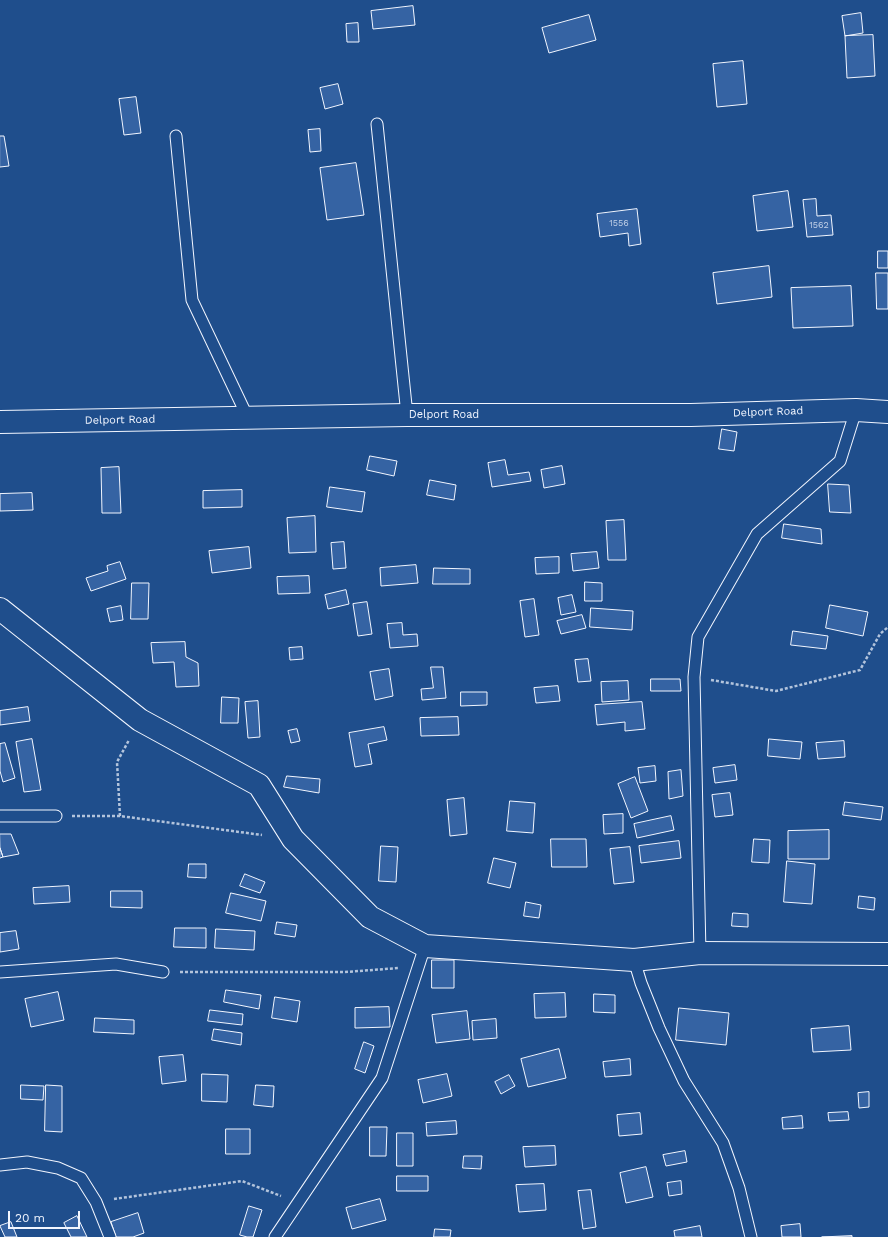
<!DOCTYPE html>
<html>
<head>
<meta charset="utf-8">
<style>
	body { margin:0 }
	#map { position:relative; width:888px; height:1237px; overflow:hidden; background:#1f4e8c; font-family:"Work Sans",sans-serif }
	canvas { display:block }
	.scale { position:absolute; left:8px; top:1211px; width:72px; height:18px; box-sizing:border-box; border:2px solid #f2f6ff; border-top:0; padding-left:5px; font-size:12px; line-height:14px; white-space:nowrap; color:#f2f6ff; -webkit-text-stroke:3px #1f4e8c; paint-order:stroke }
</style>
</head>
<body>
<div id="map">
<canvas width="888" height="1237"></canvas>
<div class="scale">20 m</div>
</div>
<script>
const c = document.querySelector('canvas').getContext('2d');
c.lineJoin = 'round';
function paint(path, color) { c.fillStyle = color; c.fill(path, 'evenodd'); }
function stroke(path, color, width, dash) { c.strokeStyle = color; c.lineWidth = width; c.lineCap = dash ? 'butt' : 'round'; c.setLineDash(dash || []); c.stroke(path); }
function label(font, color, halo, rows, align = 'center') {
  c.font = font + ' "Work Sans",sans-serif'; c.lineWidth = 3; c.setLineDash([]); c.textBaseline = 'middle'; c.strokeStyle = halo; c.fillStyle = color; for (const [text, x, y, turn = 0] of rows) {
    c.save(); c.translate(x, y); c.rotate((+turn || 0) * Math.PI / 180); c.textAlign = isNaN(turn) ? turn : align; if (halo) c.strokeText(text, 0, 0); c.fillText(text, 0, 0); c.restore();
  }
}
const building = new Path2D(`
	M413 6 415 25 373 29 371 11Z
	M861 13 863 33 845 36 842 16Z
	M589 15 596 40 549 53 542 28Z
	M358 23 359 42H347L346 24Z
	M873 35 875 76 847 78 845 36Z
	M743 61 747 104 717 107 713 64Z
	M338 84 343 104 325 109 320 88Z
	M136 97 141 133 124 135 119 99Z
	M320 129 321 151 310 152 308 130Z
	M0 136H4L9 166 0 167Z
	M356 163 364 215 327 220 320 168Z
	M788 191 793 227 757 231 753 196Z
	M816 199 817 216 831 215 833 235 807 237 803 200Z
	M637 209 641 244 629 246 628 233 600 237 597 214Z
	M878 251H888V268H878Z
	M769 266 772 297 717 304 713 273Z
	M876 273H888V309H877Z
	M851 286 853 326 793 328 791 288Z
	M722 429 737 432 734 451 719 449Z
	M370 456 397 461 394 476 367 470Z
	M505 460 508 475 529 472 531 481 492 487 488 463Z
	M562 466 565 484 544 488 541 470Z
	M119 467 121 513H102L101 468Z
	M430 480 456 485 454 500 427 495Z
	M828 484 849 485 851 513 830 512Z
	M330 487 365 492 362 512 327 507Z
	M242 490V507L203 508V491Z
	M32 493 33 510 0 511V494Z
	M315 516 316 552 289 553 287 518Z
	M624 520 626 560H608L606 521Z
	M784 524 821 529 822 544 782 538Z
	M344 542 346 568 333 569 331 543Z
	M249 547 251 568 212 573 209 551Z
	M597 552 599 568 573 571 571 554Z
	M559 557V573L536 574 535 558Z
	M120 562 126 579 91 591 86 578 108 571 107 566Z
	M416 565 418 583 381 586 380 568Z
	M434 568 470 569V584H433Z
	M309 576 310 593 278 594 277 577Z
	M585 582 602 583V601H585Z
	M132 583H149L148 619H131Z
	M346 590 349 604 328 609 325 595Z
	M572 595 576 612 561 615 558 598Z
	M534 599 539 635 525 637 520 601Z
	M367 602 372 634 358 636 353 604Z
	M830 605 868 612 863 636 826 628Z
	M121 606 123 620 110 622 107 609Z
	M591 608 633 611 632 630 590 627Z
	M582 615 586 628 561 634 557 621Z
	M402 623 403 635 417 634 418 646 390 648 387 624Z
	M793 631 828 636 826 649 791 645Z
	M185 642 186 657 198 663 199 686 176 687 174 662 153 663 151 643Z
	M302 647 303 659 290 660 289 648Z
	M588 659 591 681 578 682 575 660Z
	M431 667H443L446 698 422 700 421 689 433 688Z
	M389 669 393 696 375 700 370 672Z
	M651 679H680L681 691H651Z
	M628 681 629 700 602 702 601 682Z
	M558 686 560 701 536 703 534 688Z
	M461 692H487V705L461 706Z
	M222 697 239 698 238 723H221Z
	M258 701 260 737 248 738 245 702Z
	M642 702 645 729 625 731V722L597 725 595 705Z
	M28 707 30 721 0 725V711Z
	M458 717 459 735 421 736 420 718Z
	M384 727 387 740 368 744 372 764 355 767 349 733Z
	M297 729 300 741 291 743 288 731Z
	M32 739 41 790 24 792 16 742Z
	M769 739 802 742 800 759 768 756Z
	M844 741 845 757 818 759 816 743Z
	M5 743 15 778 3 782 0 771V744Z
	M735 765 737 780 715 783 713 768Z
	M655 766 656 781 640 783 638 768Z
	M681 770 683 796 669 799 668 772Z
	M287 776 320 779 319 793 284 787Z
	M635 777 648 811 631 818 618 784Z
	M730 793 733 815 715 817 712 795Z
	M464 798 467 834 450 836 447 800Z
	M510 801 535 803 533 833 507 831Z
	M845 802 883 807 881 820 843 815Z
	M623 814V833L604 834 603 815Z
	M671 816 674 830 637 838 634 824Z
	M829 830V859H788V831Z
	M0 834H11L19 854 3 857 0 848Z
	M551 839H586L587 867H552Z
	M754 839 770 840 769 863 752 862Z
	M679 841 681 858 641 863 639 846Z
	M381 846 398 847 396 882 379 881Z
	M630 847 634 882 614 884 610 849Z
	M0 848 3 857 0 858Z
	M494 858 516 863 510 888 488 883Z
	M787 861 815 864 812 904 784 902Z
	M189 864H206V878L188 877Z
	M245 874 265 882 260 893 240 886Z
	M69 886 70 902 34 904 33 888Z
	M111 891H142V908L111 907Z
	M231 893 266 901 261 921 226 913Z
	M859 896 875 898 874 910 858 908Z
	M526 902 541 905 539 918 524 916Z
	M733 913 748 914V927L732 926Z
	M277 922 297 925 295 937 275 934Z
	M175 928H206V948L174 947Z
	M216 929 255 931 254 950 215 948Z
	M16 931 19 949 0 952V933Z
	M432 960H454V988H432Z
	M226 990 261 995 259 1009 224 1002Z
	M58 992 64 1020 31 1027 25 999Z
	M565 993 566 1017 535 1018 534 994Z
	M594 994 615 995V1013L594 1012Z
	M275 997 300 1001 297 1022 272 1018Z
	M389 1007 390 1027 355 1028V1008Z
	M679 1008 729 1013 726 1045 676 1040Z
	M210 1010 243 1014 242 1025 208 1021Z
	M467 1011 470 1039 436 1043 432 1015Z
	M95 1018 134 1020V1034L94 1032Z
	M496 1019 497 1038 473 1040 472 1021Z
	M849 1026 851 1050 813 1052 811 1029Z
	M214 1029 242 1033 241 1045 212 1040Z
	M364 1042 374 1046 365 1073 355 1069Z
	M559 1049 566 1078 528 1087 521 1059Z
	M183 1055 186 1081 162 1084 159 1057Z
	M630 1059 631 1075 605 1077 603 1062Z
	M202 1074 228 1075 227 1102 202 1101Z
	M447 1074 452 1096 423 1103 418 1080Z
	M509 1075 515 1086 501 1094 495 1082Z
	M21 1085 44 1086 43 1100 21 1099Z
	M46 1085 62 1086V1132L45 1131Z
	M256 1085 274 1086 273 1107 254 1105Z
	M869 1092V1107L859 1108 858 1093Z
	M848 1112 849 1120 829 1121 828 1113Z
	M640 1113 642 1134 619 1136 617 1115Z
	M802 1116 803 1128 783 1129 782 1118Z
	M456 1121 457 1134 427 1136 426 1123Z
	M370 1127H387L386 1156H370Z
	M226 1129H250V1154H226Z
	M397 1133H413V1166H397Z
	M555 1146 556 1165 525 1167 523 1147Z
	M685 1151 687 1162 666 1166 663 1155Z
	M464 1156H482L481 1169 463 1168Z
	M646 1167 653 1197 626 1203 620 1173Z
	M397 1176H428V1191H397Z
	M681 1181 682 1194 669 1196 667 1183Z
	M544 1184 546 1210 519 1212 516 1185Z
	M591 1190 596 1227 583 1229 578 1191Z
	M380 1199 386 1220 352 1229 346 1208Z
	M249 1206 262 1210 253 1237H247L240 1235Z
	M138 1213 144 1233 133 1237H116L111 1222Z
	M77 1216 87 1237H71L64 1223Z
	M11 1222 17 1237H5L0 1226Z
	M800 1224 801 1237H782L781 1226Z
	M700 1226 702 1237H675L674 1231Z
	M435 1229 451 1230 450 1237H434Z
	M852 1236V1237H822Z`);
const path = new Path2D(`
	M711 680 776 691 860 670 880 634 888 627
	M72 816H120L262 835
	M120 816 117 762 129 740
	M180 972H345L399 968
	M114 1199 242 1181 281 1196`);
const service = new Path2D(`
	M377 124 407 415
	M176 136 192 300 248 418
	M0 816H56
	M700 953 694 677 698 637 757 534 840 461 856 410
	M634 960 641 983 659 1028 684 1081 723 1143 739 1188 751 1237
	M0 972 116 964 163 972
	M0 1165 27 1162 58 1168 81 1178 96 1202 110 1237
	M275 1237 382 1078 425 946`);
const minor = new Path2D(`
	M0 609 140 720 259 785 293 839 370 917 425 946 634 960 700 953 888 954`);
const tertiary = new Path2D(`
	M0 422 407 415H691L856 410 888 412`);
const numberNames = [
	["1556",619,223],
	["1562",819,225]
];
const streetNames = [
	["Delport Road",768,412,-2],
	["Delport Road",444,415],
	["Delport Road",120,420,-1]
];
paint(building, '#3563a3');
stroke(building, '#f2f6ff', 1);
stroke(service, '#f2f6ff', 13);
stroke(minor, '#f2f6ff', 24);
stroke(tertiary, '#f2f6ff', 24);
stroke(path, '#b3c4dc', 2.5, [3, 2]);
stroke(service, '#1f4e8c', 11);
stroke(minor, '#1f4e8c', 22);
stroke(tertiary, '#1f4e8c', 22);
label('9px', '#c3d1e8', null, numberNames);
label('11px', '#f2f6ff', '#1f4e8c', streetNames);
</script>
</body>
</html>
